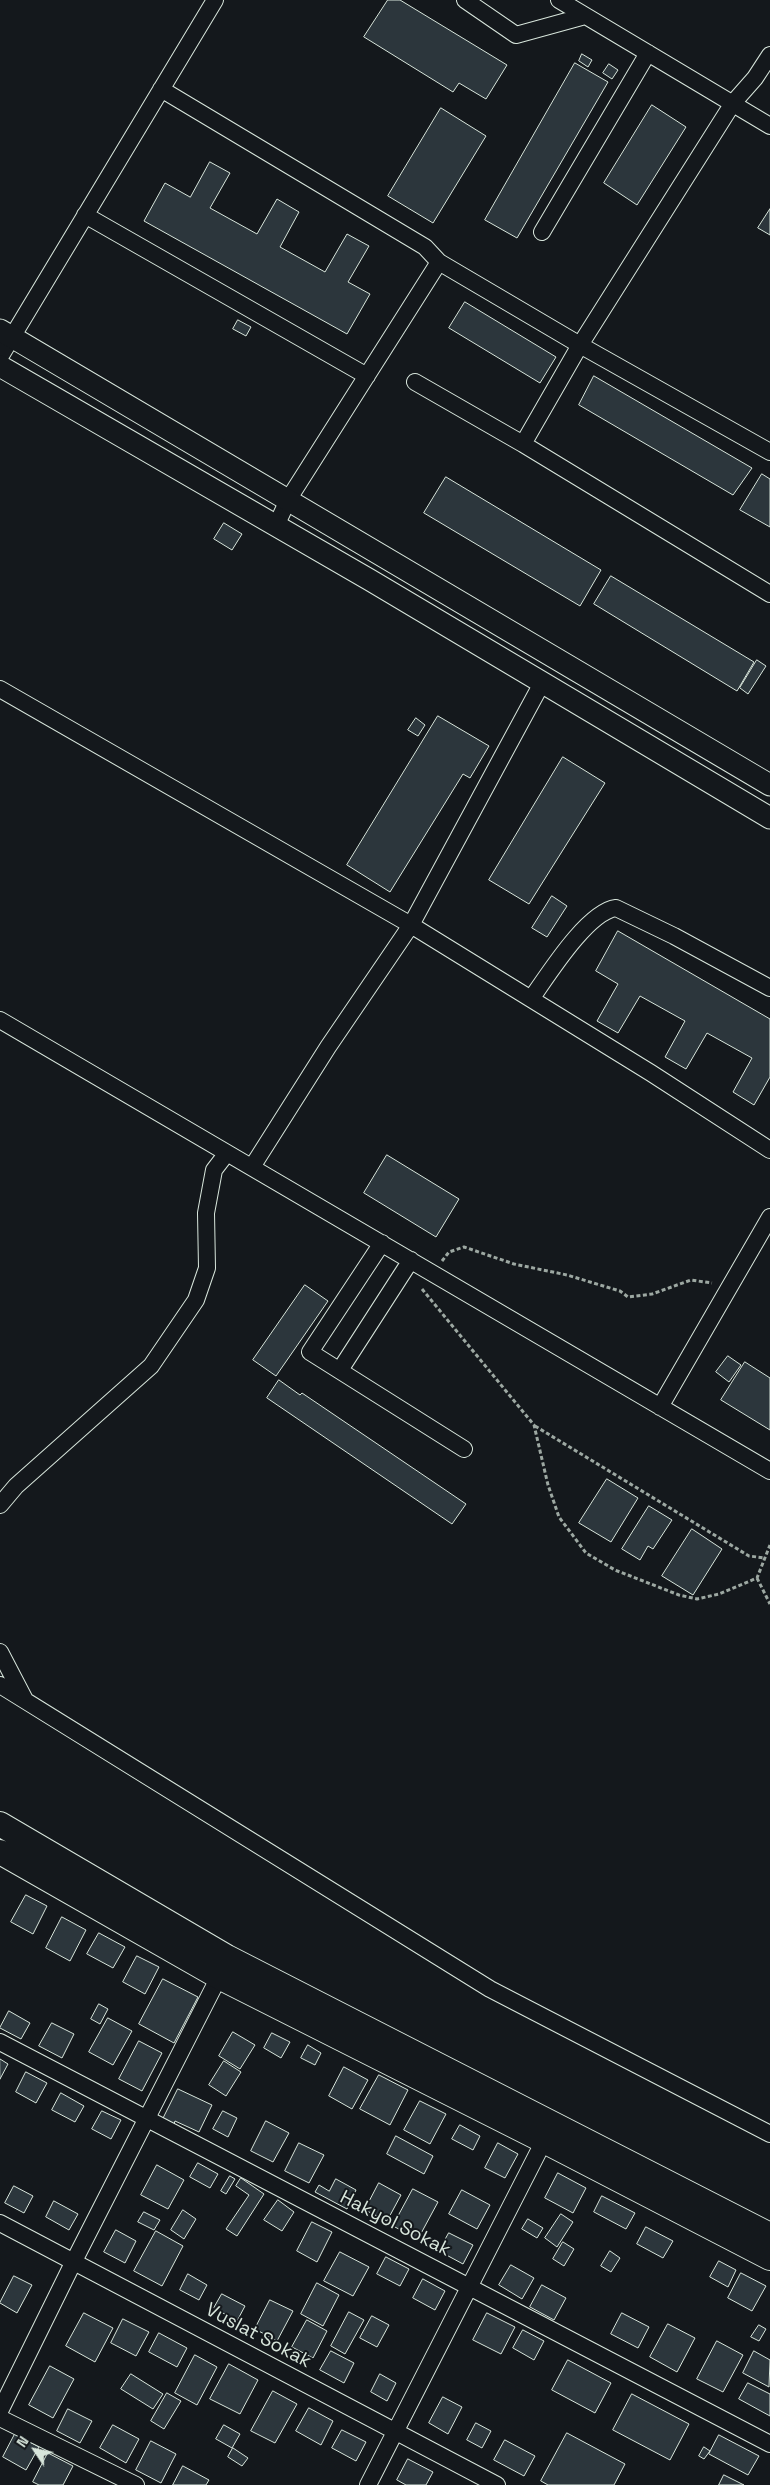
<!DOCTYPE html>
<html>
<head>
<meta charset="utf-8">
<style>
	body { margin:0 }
	#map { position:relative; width:770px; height:2485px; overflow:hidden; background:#14181c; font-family:"Space Grotesk",sans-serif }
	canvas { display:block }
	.north { position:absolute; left:10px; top:2425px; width:50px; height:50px; -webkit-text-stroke:4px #14181c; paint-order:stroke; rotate:304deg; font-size:14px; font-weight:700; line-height:20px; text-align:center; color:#d8e6dc }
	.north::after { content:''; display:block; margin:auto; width:18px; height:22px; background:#d8e6dc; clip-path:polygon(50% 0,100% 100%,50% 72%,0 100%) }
</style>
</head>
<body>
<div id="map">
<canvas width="770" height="2485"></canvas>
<div class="north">N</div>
</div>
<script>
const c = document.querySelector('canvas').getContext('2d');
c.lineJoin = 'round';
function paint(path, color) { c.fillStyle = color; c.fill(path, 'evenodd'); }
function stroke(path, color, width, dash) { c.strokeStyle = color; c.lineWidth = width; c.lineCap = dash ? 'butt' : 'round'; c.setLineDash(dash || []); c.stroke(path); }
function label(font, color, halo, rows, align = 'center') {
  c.font = font + ' "Space Grotesk",sans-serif'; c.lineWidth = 4; c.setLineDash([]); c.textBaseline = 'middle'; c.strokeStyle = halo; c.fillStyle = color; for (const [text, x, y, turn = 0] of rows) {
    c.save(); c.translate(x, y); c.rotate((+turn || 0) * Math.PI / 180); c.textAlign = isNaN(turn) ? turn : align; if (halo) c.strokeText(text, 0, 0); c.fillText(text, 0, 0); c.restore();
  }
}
const building = new Path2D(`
	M388 0H400L507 65 486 99 459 83 453 92 364 37Z
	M582 54 592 60 588 67 579 61Z
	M575 63 608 82 517 238 485 220Z
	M609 64 618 70 612 79 603 73Z
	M652 105 686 127 637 205 604 183Z
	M441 108 486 136 433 223 388 196Z
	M210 162 230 173 210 208 257 234 277 199 299 212 280 247 325 272 347 234 369 246 348 282 370 294 347 334 144 221 165 183 190 197Z
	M770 209V235L758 228Z
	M465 302 556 357 540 383 449 328Z
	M238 320 251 327 246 336 233 329Z
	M594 376 752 468 733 495 579 405Z
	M762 474 770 479V527L740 510Z
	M446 477 601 570 580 606 424 513Z
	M224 523 242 534 232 550 214 539Z
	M611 576 754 662 737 691 594 604Z
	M757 660 766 666 748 694 740 688Z
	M438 716 489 746 470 778 463 774 390 892 347 865Z
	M416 718 425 725 418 736 408 730Z
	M563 757 605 783 529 904 489 880Z
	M552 896 567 906 547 937 532 928Z
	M618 931 770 1019V1077L754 1105 733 1092 752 1058 707 1033 686 1069 665 1057 685 1021 640 996 618 1033 597 1021 618 984 596 971Z
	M387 1155 459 1199 436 1237 364 1193Z
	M305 1285 328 1301 276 1376 253 1360Z
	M728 1356 741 1365 729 1382 716 1372Z
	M745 1362 770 1378V1430L721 1400Z
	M279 1380 300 1395 302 1393 466 1504 452 1524 267 1398Z
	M607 1479 638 1498 611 1542 579 1523Z
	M649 1506 672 1520 653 1549 648 1546 640 1560 622 1549Z
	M692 1529 722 1549 693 1595 662 1576Z
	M26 1895 47 1906 33 1934 11 1922Z
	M62 1917 86 1930 70 1961 46 1948Z
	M99 1933 125 1947 113 1968 87 1954Z
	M137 1956 159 1967 145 1994 123 1982Z
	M163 1979 198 1997 174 2043 139 2024Z
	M99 2004 108 2009 100 2024 91 2019Z
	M9 2011 30 2023 21 2039 0 2028Z
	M108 2018 132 2031 113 2065 89 2052Z
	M52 2023 74 2034 62 2058 39 2046Z
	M233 2032 255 2045 240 2069 219 2056Z
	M272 2033 290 2042 281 2058 264 2048Z
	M139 2041 162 2053 142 2091 119 2079Z
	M308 2045 321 2053 315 2065 301 2058Z
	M0 2059 8 2064 0 2079Z
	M224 2061 241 2072 226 2096 209 2085Z
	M344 2067 368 2080 352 2109 329 2096Z
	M26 2072 47 2083 36 2103 16 2092Z
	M379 2075 408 2090 390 2125 360 2109Z
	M178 2089 212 2105 199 2132 175 2121 174 2124 163 2119Z
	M61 2093 84 2106 75 2122 52 2110Z
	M420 2101 446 2114 430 2144 404 2130Z
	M102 2111 121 2120 111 2139 92 2129Z
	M223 2111 237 2118 228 2137 213 2129Z
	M266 2121 289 2133 273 2162 251 2151Z
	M460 2125 480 2136 473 2150 452 2139Z
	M396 2136 433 2156 424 2174 387 2154Z
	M299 2143 324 2155 309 2183 285 2171Z
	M498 2143 518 2154 505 2178 485 2168Z
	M198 2163 218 2174 210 2188 190 2177Z
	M157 2165 184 2180 168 2209 141 2195Z
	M558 2173 586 2188 573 2213 545 2198Z
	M230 2176 235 2179 226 2194 221 2191Z
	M241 2178 264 2194 237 2236 226 2229 249 2195 236 2186Z
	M336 2179 356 2190 347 2209 315 2192 319 2185 329 2191Z
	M379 2183 401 2195 387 2221 365 2210Z
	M14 2186 33 2196 24 2213 5 2203Z
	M413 2189 438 2202 418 2239 393 2226Z
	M462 2190 490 2205 477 2229 449 2214Z
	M602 2196 635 2213 626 2229 594 2212Z
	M278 2200 294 2212 282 2231 264 2220Z
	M54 2201 78 2214 69 2230 46 2217Z
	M183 2210 196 2219 184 2239 171 2230Z
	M144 2212 160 2220 154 2230 138 2222Z
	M561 2214 573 2222 557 2247 545 2238Z
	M528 2219 543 2228 537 2238 522 2229Z
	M312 2222 332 2232 317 2262 297 2251Z
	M646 2227 673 2241 663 2258 637 2244Z
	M116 2230 136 2241 125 2263 104 2252Z
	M156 2231 183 2246 162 2286 134 2271Z
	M449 2233 473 2245 463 2264 439 2251Z
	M563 2242 574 2249 564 2266 553 2259Z
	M610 2251 620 2258 611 2272 601 2266Z
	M340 2252 369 2267 353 2296 324 2281Z
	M386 2257 409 2269 400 2286 377 2274Z
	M719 2261 736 2270 728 2287 710 2277Z
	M511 2265 534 2278 522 2299 499 2285Z
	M741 2273 766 2286 752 2311 728 2298Z
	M188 2274 207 2285 199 2300 180 2290Z
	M14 2276 32 2285 17 2313 0 2303Z
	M423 2279 445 2291 435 2310 413 2298Z
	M317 2283 339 2295 323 2326 301 2314Z
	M542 2285 566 2298 554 2320 530 2307Z
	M222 2294 245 2306 237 2321 214 2308Z
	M270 2300 293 2311 277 2341 255 2329Z
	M349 2312 364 2320 345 2354 331 2346Z
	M84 2313 113 2328 95 2362 66 2346Z
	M487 2313 515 2327 501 2354 473 2340Z
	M622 2313 649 2327 638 2348 611 2334Z
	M372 2316 389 2325 377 2347 360 2338Z
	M123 2319 149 2332 136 2356 111 2343Z
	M307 2320 327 2331 313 2358 292 2347Z
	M668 2324 695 2338 677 2372 650 2357Z
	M759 2325 766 2329 759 2341 751 2337Z
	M523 2330 544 2341 534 2360 513 2348Z
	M159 2333 187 2348 177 2367 149 2352Z
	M717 2341 743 2355 723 2392 697 2379Z
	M331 2351 354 2363 344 2383 320 2370Z
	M754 2351 770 2360 769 2387 743 2373Z
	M195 2355 217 2367 197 2405 175 2393Z
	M568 2360 611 2383 595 2413 552 2390Z
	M229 2364 258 2380 240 2414 210 2399Z
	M50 2366 74 2379 53 2418 29 2405Z
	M131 2374 163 2394 153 2409 121 2389Z
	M380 2374 396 2383 387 2401 371 2392Z
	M748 2383 770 2394V2416L739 2399Z
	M273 2391 297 2404 275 2443 251 2431Z
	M167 2393 181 2401 164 2429 151 2421Z
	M632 2394 689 2424 670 2460 613 2430Z
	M443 2397 462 2407 448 2434 429 2423Z
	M309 2408 333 2421 321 2445 296 2431Z
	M68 2409 92 2421 80 2443 57 2431Z
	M476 2423 491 2431 482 2448 467 2440Z
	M113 2425 139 2439 126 2463 100 2448Z
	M224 2425 240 2434 232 2448 216 2439Z
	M342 2430 366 2442 356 2461 332 2448Z
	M567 2433 625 2464 614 2485H548L541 2481Z
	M15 2434 39 2447 26 2470 3 2457Z
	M719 2435 759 2456 748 2475 709 2454Z
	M505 2440 535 2456 524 2476 494 2460Z
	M151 2441 176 2454 161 2483 136 2470Z
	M704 2447 710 2451 704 2459 699 2456Z
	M233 2448 248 2458 242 2466 228 2457Z
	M48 2453 73 2466 63 2485H39L33 2482Z
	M408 2459 433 2472 426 2485H406L397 2480Z
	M183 2466 209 2480 206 2485H173Z
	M724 2475 744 2485H719Z`);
const path = new Path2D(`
	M442 1261 449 1252 464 1247 514 1264 567 1275 620 1291 628 1297 652 1294 691 1280 712 1283
	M422 1289 534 1425 548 1485 559 1517 586 1553 615 1570 679 1595 697 1599 719 1594 757 1578 770 1545
	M535 1426 749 1556 765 1558
	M757 1578 770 1604`);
const minor = new Path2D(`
	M465 0 516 35 585 16
	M559 0 770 126
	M161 89 425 247 439 262 580 345 770 452
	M85 215 367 376
	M542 232 648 53
	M0 357 215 0
	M415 382 523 444 770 594
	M523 444 580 345 733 103 755 78 770 55
	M276 526 288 500 439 262
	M0 689 411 925 651 1073 770 1150
	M531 999C548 975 587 912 616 908L674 936 770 988
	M0 1020 770 1471
	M252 1167 328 1047 411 925 542 683
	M382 1243 310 1352 464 1449
	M340 1370 411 1260
	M660 1407 770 1217
	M0 1505 16 1486 151 1366 196 1300 207 1268 206 1213 214 1170 227 1153
	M0 1652 24 1698
	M0 1685 490 1989 770 2134
	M0 2042 770 2444
	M0 2223 497 2485
	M0 2411 74 2261 223 1969
	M0 2418 136 2485
	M368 2485 548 2133`);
const tertiary = new Path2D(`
	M0 330 770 785
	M0 366 370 580 770 818`);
const secondary = new Path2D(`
	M0 1824 227 1957 770 2235
	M0 1852 221 1978 546 2142 770 2258`);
const streetNames = [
	["Hakyol Sokak",395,2224,27],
	["Vuslat Sokak",258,2336,28]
];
paint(building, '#2c363c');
stroke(building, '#d8e6dc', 1);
stroke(minor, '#d8e6dc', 18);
stroke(tertiary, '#d8e6dc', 23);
stroke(secondary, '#d8e6dc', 26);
stroke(path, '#9da8a2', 3, [4, 2.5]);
stroke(minor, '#14181c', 16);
stroke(tertiary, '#14181c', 21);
stroke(secondary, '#14181c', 24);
label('19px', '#d8e6dc', '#14181c', streetNames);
</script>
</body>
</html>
